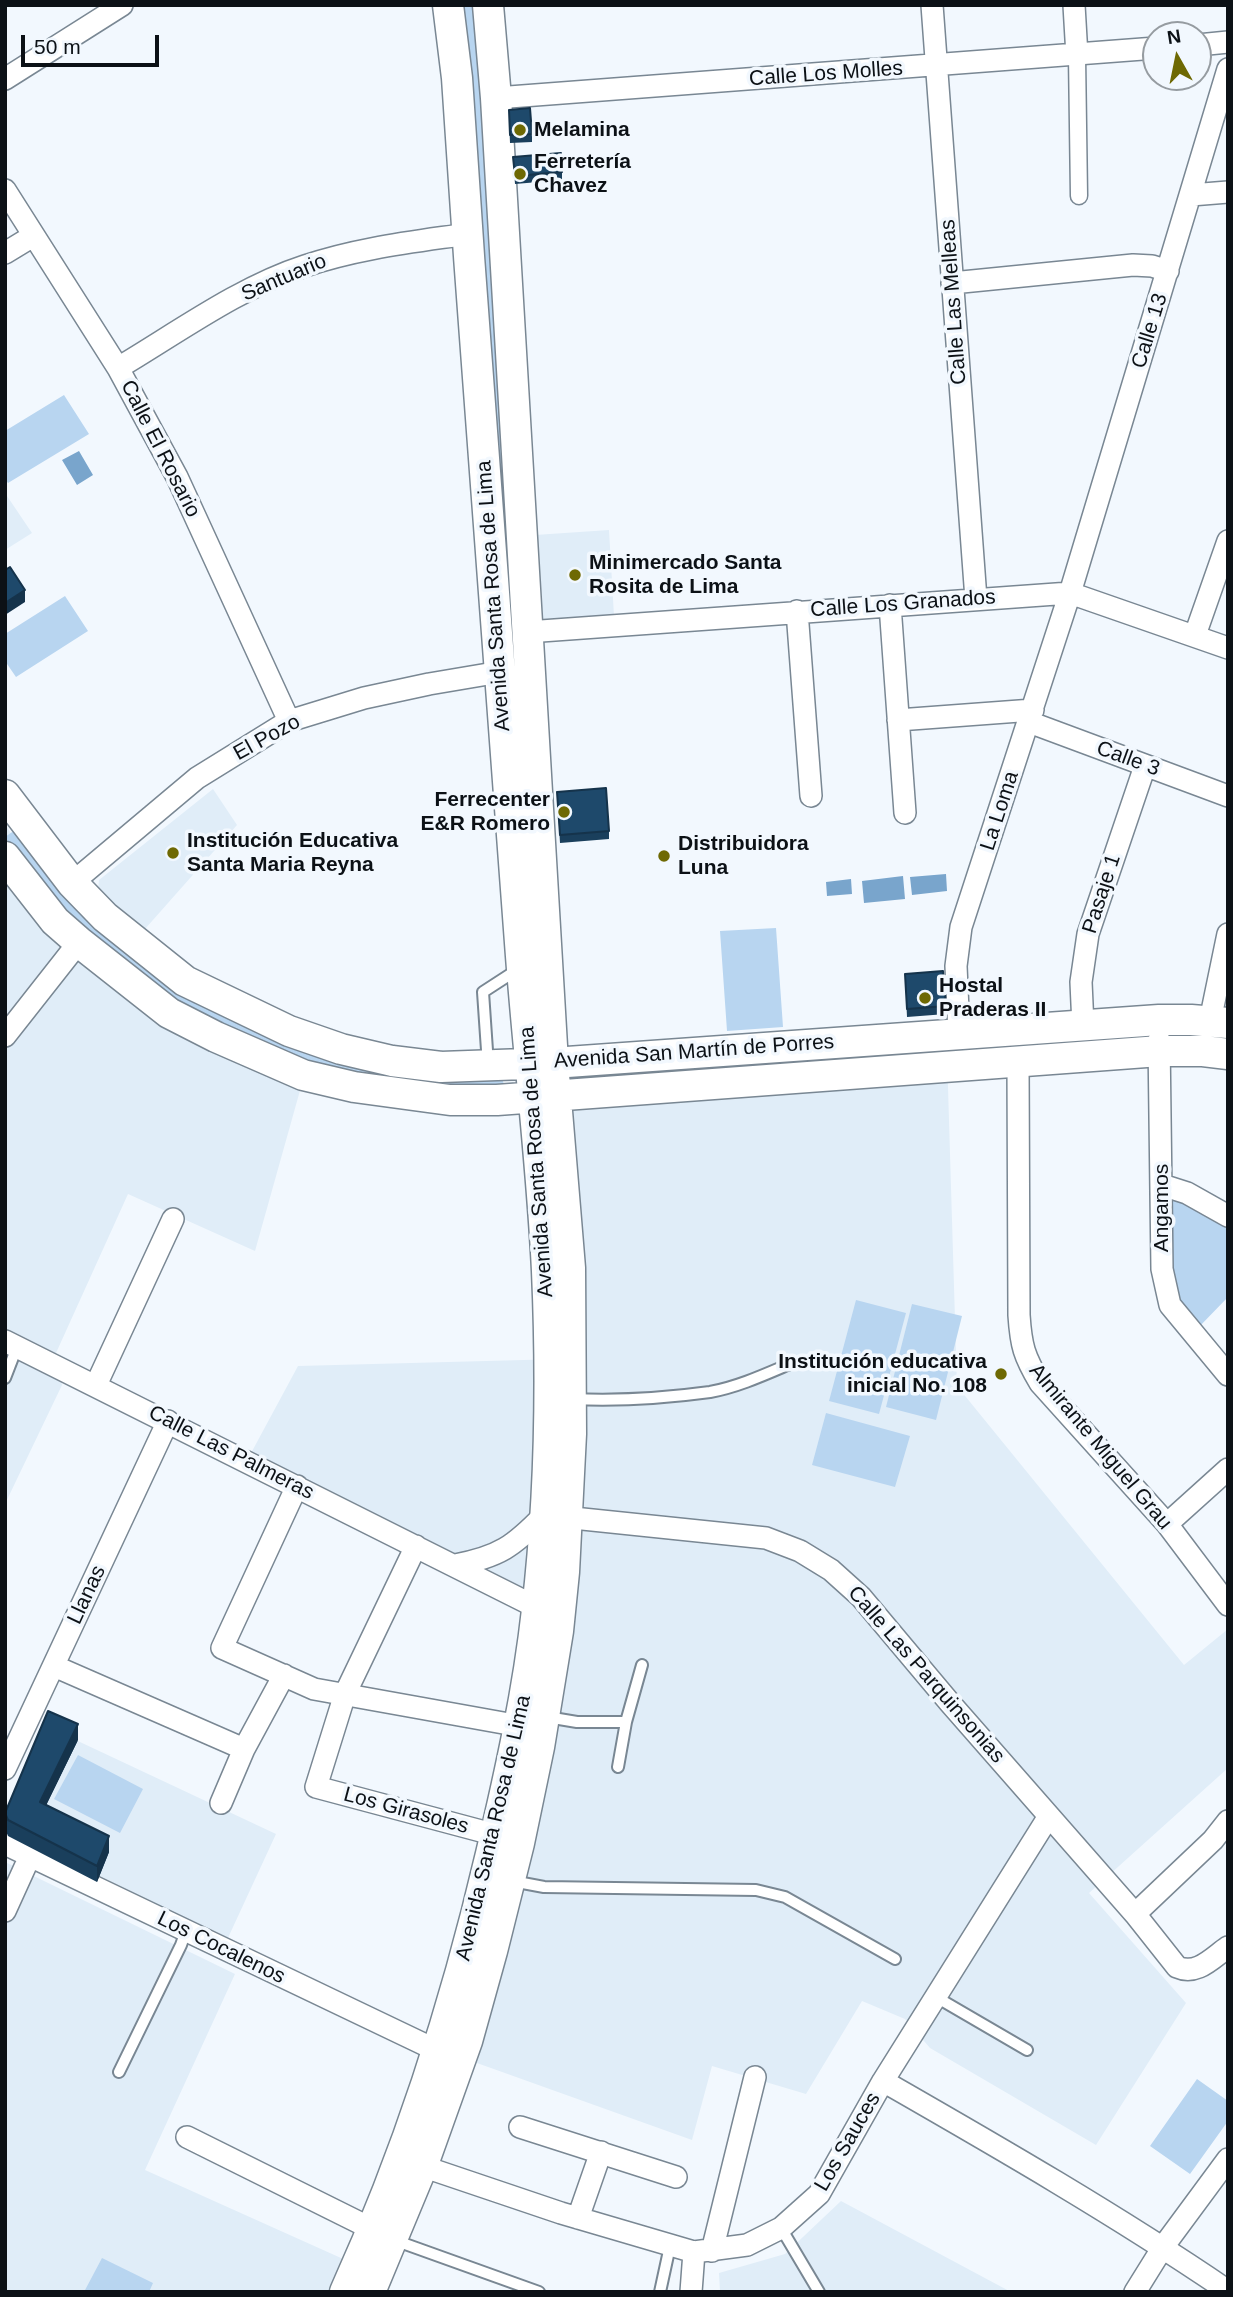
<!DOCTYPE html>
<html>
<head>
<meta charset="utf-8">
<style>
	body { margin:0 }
	#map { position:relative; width:1233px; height:2297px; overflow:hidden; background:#f2f8fe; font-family:Helvetica,sans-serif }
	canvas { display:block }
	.frame { position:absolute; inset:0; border:7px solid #0c1116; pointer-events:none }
	.north { position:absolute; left:1142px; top:21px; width:70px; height:70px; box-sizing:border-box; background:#f2f8fe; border:2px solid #969ca1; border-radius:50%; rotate:351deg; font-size:19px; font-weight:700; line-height:28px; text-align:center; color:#0c1116 }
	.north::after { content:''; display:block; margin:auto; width:24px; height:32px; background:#6e6903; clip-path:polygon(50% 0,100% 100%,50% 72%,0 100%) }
	.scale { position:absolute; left:21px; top:35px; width:138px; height:32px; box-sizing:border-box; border:4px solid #0c1116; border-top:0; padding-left:9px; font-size:21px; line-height:24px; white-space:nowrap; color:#0c1116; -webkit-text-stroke:5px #f2f8fe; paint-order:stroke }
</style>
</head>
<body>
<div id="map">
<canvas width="1233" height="2297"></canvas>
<div class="frame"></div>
<div class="north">N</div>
<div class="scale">50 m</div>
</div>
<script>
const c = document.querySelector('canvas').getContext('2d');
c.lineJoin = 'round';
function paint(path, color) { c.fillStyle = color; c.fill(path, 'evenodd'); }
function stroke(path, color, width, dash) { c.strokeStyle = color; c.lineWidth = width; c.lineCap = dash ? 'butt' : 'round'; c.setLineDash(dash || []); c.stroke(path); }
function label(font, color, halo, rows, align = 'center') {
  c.font = font + ' Helvetica,sans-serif'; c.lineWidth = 7; c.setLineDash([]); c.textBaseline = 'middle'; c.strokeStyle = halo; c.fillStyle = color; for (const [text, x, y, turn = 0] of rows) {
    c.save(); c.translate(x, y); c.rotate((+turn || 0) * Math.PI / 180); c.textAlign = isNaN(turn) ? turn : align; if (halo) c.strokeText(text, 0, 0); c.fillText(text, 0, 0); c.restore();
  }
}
const built = new Path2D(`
	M5 493 32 533 5 550Z
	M609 530 614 616 541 621 535 535Z
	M213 789 237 825 145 929 98 890 99 880Z
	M5 825 67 909 308 1062 255 1251 128 1194 56 1353 62 1385 5 1504Z
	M947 1054 957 1386 1184 1665 1228 1629V1768L1089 1893 1186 2003 1096 2145 930 2048 905 2019 862 2001 806 2094 712 2066 692 2140 449 2053 550 1606 250 1455 298 1366 561 1359 543 1083Z
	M48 1727 276 1834 227 1940 8 1836 5 1829Z
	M5 1862 235 1974 145 2170 341 2258 366 2273 358 2292H5Z
	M841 2201 1011 2292H720L719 2273 785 2254Z`);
const green = new Path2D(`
	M461 5H476L519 634 511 635Z
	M64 395 89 434 8 483 5 479V431Z
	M65 596 88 631 16 677 5 661V634Z
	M18 828 262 1032 501 1077 504 1084 503 1096 312 1071 164 997 63 911 5 837Z
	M776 928 783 1027 727 1031 720 931Z
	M1181 1197 1228 1225V1297L1198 1328 1180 1306 1171 1286 1169 1204 1173 1198Z
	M856 1300 906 1313 879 1414 829 1401Z
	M912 1304 962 1316 936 1420 886 1407Z
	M826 1413 910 1436 895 1487 812 1465Z
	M78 1755 143 1789 120 1833 54 1799Z
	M1197 2079 1228 2101V2121L1190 2174 1150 2146Z
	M102 2258 153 2283 149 2292H84Z`);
const water = new Path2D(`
	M79 451 93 475 77 485 62 460Z
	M946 874 947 891 912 895 910 877Z
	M903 876 905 899 864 903 862 881Z
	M851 879 852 894 827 896 826 882Z`);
const service = new Path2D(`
	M488 1065 483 992 520 968
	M5 1378 17 1347
	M573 1399C618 1401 666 1398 710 1392 738 1387 766 1374 792 1363
	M547 1717 577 1722H626L642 1665
	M618 1767 626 1722
	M512 1881 544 1887 756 1890 785 1897 895 1959
	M936 1997 1027 2050
	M119 2072 181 1945 186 1931
	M781 2228 819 2292
	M394 2240 539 2292
	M660 2292 670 2246`);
const pedestrian = new Path2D(`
	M1077 56 1079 196`);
const minor = new Path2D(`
	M932 5 976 599
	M1074 5 1077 56
	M1198 45 1228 42
	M5 79 122 5
	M496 98 1156 48
	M5 190 118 368 177 477 289 721
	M1191 195 1228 192
	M5 253 33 236
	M952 283 1133 265 1152 266 1168 271
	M118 368C177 333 240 287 305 266 358 248 413 242 467 234
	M890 605 905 813
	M797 611 811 796
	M527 632 1070 593 1228 648
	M1195 635 1228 541
	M898 720 1033 710
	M1029 722 1228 796
	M72 883 197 778 289 721 364 698 429 684 500 672
	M1210 1021 1228 934
	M1083 1026 1081 982 1088 934 1145 766
	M959 1033 956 966 961 927 1070 593 1228 69
	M5 1036 79 942
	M1159 1040 1162 1269 1170 1305 1228 1375
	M1018 1062 1019 1315C1021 1346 1024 1356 1040 1383L1167 1524 1228 1605
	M1162 1185 1187 1193 1228 1216
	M5 1341 538 1608
	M96 1385 173 1219
	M297 1486 222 1648 314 1689 520 1726
	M1167 1524 1228 1469
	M416 1546 345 1694 316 1787 496 1835
	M455 1565C499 1557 514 1546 544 1515L766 1538 800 1551 831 1570 861 1597 950 1703 1135 1914 1177 1967C1197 1976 1212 1958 1228 1947
	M54 1666 244 1749
	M5 1769 168 1421
	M221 1803 244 1749 284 1675
	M5 1844 438 2051
	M5 1911 30 1856
	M1135 1914 1213 1840 1228 1821
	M883 2081C1000 2148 1116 2215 1228 2291
	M520 2127 676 2177
	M187 2137 372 2229
	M410 2162 561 2213 694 2252 747 2245 781 2228 819 2194 883 2081 1049 1816
	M578 2218 601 2152
	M712 2251 755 2077
	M691 2292 694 2252
	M1135 2292 1163 2247 1228 2159`);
const secondary = new Path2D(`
	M5 795 72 883 105 917 185 981 289 1031 341 1049 392 1061 441 1067 553 1063 1159 1020H1191L1228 1023
	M5 857 55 921 79 942 169 1013 216 1037 303 1075 354 1087 450 1100H497L1160 1051H1203L1228 1054
	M345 2292C409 2151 456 2004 491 1854 510 1773 528 1692 537 1610 550 1498 552 1383 547 1271 542 1166 529 1061 521 956 499 664 476 371 457 78L448 5
	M370 2292 422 2167 467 2041 492 1951 519 1843 539 1747 558 1631 564 1572 571 1434 570 1268 553 1063 496 98 488 5`);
const wall = new Path2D(`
	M509 118 532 134V142L510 143Z
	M513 157 562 172V180L515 184Z
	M557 792 609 831V839L560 843Z
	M905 974 946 1006V1014L907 1017Z
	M78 1740 46 1805 109 1852 97 1882 8 1836 5 1829V1813Z`);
const shadedWall = new Path2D(`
	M25 590V602L5 615V603Z
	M78 1724V1740L40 1818V1802Z
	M109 1836V1852L97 1882V1866Z`);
const building = new Path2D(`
	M530 108 532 134 510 135 509 110Z
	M561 153 562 172 515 176 513 157Z
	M10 567 25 590 5 603V570Z
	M606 788 609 831 560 835 557 792Z
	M943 971 946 1006 907 1009 905 974Z
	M48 1711 78 1724 40 1802 109 1836 97 1866 8 1820 5 1813Z`);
const markers = [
	[520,130,7,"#6e6903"],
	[520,174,7,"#6e6903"],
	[575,575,7,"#6e6903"],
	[564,812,7,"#6e6903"],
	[173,853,7,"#6e6903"],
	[664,856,7,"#6e6903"],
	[925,998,7,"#6e6903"],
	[1001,1374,7,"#6e6903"]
];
const streetNames = [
	["Calle Los Molles",826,74,-4],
	["Santuario",284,278,-23],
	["Calle Las Melleas",954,302,-94],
	["Calle 13",1150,331,-73],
	["Calle El Rosario",160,449,63],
	["Avenida Santa Rosa de Lima",494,596,-94],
	["Calle Los Granados",903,604,-4],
	["El Pozo",267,738,-29],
	["Calle 3",1128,759,20],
	["La Loma",1000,811,-72],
	["Pasaje 1",1102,894,-72],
	["Avenida San Martín de Porres",694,1052,-4],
	["Avenida Santa Rosa de Lima",537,1162,-94],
	["Angamos",1162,1208,-90],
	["Almirante Miguel Grau",1100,1447,50],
	["Calle Las Palmeras",231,1453,27],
	["Llanas",87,1595,-65],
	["Calle Las Parquinsonias",926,1675,49],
	["Los Girasoles",406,1811,15],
	["Avenida Santa Rosa de Lima",494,1828,-77],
	["Los Cocalenos",221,1948,26],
	["Los Sauces",848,2142,-60]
];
const poiNames = [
	["Melamina",534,130],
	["Ferretería",534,162],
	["Chavez",534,186],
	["Minimercado Santa",589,563],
	["Rosita de Lima",589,587],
	["Ferrecenter",550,800,"right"],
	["E&R Romero",550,824,"right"],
	["Institución Educativa",187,841],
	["Santa Maria Reyna",187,865],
	["Distribuidora",678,844],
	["Luna",678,868],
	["Hostal",939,986],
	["Praderas II",939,1010],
	["Institución educativa",987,1362,"right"],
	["inicial No. 108",987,1386,"right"]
];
paint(built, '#e0edf8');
paint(green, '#b8d5f0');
paint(water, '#79a5cc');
stroke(service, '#798793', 14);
stroke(pedestrian, '#798793', 19);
stroke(minor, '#798793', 24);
stroke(secondary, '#798793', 33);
stroke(service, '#fff', 10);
stroke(pedestrian, '#fff', 16);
stroke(minor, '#fff', 21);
stroke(secondary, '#fff', 30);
paint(wall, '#1a3f5c');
paint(shadedWall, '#15334b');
paint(building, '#1e496b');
stroke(building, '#15334b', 2);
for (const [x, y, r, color] of markers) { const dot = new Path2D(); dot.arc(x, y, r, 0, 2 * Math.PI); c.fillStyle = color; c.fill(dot); stroke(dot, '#f2f8fe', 2.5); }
label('21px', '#0c1116', '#f2f8fe', streetNames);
label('bold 21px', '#0c1116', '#f2f8fe', poiNames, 'left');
</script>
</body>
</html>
